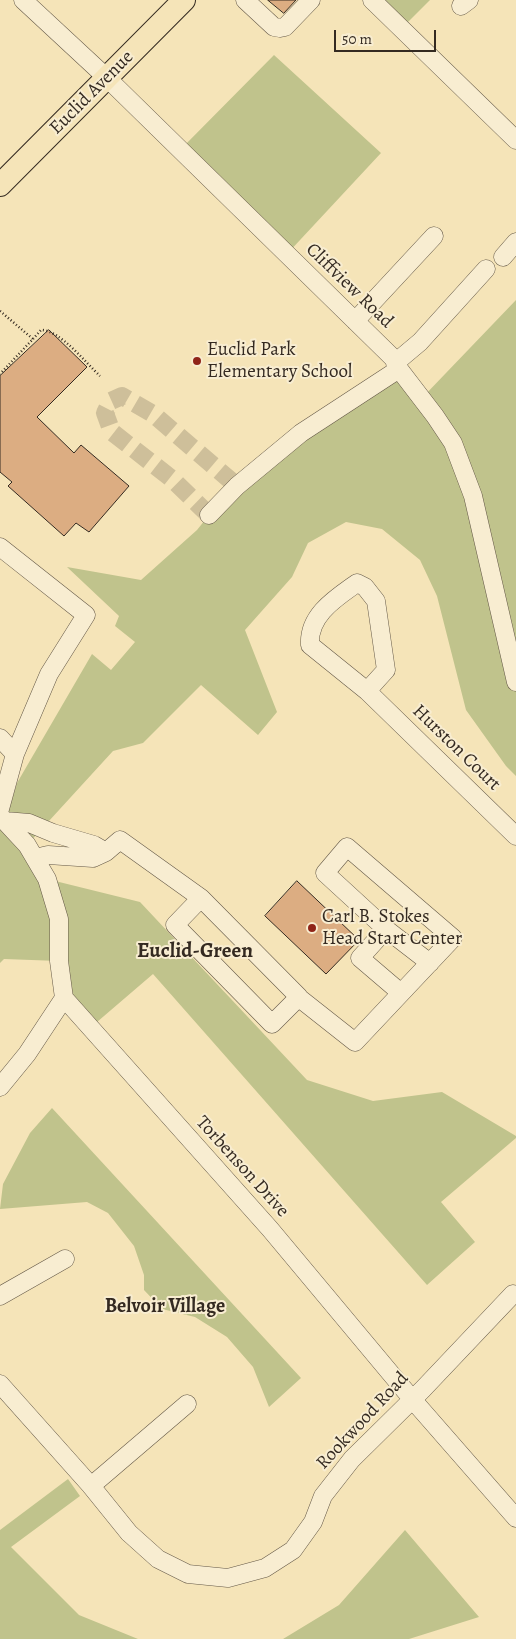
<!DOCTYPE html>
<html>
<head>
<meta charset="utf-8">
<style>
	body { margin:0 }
	#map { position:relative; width:516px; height:1639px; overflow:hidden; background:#f5e4b8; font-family:Alegreya,serif }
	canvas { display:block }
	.scale { position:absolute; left:334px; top:30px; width:102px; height:22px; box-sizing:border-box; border:2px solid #342a21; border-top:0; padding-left:6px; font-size:15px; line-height:18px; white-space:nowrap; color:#342a21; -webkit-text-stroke:4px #f8edd1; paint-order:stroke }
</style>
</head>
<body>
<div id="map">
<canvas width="516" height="1639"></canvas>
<div class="scale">50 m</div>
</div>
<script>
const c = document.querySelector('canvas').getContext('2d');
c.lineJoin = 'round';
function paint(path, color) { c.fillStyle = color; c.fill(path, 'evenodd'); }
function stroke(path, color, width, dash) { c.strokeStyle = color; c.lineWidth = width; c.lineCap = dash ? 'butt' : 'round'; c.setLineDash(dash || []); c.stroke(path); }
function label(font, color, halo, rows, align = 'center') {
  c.font = font + ' Alegreya,serif'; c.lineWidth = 4; c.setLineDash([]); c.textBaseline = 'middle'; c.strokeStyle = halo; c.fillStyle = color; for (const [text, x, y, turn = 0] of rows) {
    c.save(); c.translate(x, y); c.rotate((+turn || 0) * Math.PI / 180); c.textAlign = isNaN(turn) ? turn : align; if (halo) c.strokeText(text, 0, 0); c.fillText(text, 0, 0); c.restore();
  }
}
const green = new Path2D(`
	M372 0H430L401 29Z
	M274 55 381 153 287 254 180 150Z
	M516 300V776L506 766 466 710 437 596 420 560 382 529 346 522 308 543 292 577 245 630 277 712 258 735 201 685 143 743 113 751 27 845 47 879 140 902 307 1080 373 1101 442 1092 516 1136V1138L441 1202 475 1242 427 1285 153 974 90 1028 64 998 59 961 4 959 0 963V816L5 821 17 783 92 654 111 670 135 642 115 626 119 616 67 567 141 580 197 530 209 515 237 486 399 369 422 398Z
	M52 1108 301 1378 269 1407 253 1367 227 1337 195 1317 162 1309 144 1290V1275L134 1246 108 1213 87 1202 0 1209 3 1184 30 1133Z
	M68 1479 80 1496 11 1547 79 1615 138 1639H0V1530Z
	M405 1530 479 1617 409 1639H283L339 1605Z`);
const building = new Path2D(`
	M268 0H296L284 13Z
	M49 330 87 367 37 417 74 453 81 445 129 486 89 532 76 523 64 536 8 486 12 482 0 472V376Z
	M297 881 359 940 326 974 265 916Z`);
const minorTunnel = new Path2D(`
	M209 515 172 479 112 432 105 413 111 401 122 396 153 414 237 486`);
const path = new Path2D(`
	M0 311 33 339 0 374
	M33 339 41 330C60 330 86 363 100 376`);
const minor = new Path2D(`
	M23 0 107 78 393 358 399 369 435 416 453 443 473 496 516 682
	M245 0 274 27 280 28 285 27 311 0
	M372 0 516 140
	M461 6 469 0
	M503 257 516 242
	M355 321 434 236
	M395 363 420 342 486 269
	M209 515 237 486 301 433 399 369
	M0 547 86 615 49 674 15 754 0 809
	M367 691 386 670 376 601 365 587 357 583C336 598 308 615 310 645L367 691 516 836
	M0 738 15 754
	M0 816 27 845 47 879 59 919V961L64 998 270 1229 412 1399 516 1518
	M5 821 29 823 53 833 94 845 106 852
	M35 858 48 855 93 858 106 852 120 840 201 898 299 997 272 1024 175 925 201 898
	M386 929 430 963
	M298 997 355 1042 453 938 347 847 325 873 386 929 360 958 401 993
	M0 1087 27 1054 64 998
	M0 1296 65 1259
	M0 1384 91 1486 129 1533 158 1559 188 1574 228 1578 265 1568 293 1550 313 1522 323 1496 352 1459 423 1389 513 1294
	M91 1486 187 1404`);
const major = new Path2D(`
	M0 185 184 0`);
const markers = [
	[197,361,5,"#8f2418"],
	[312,928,5,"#8f2418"]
];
const streetNames = [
	["Euclid Avenue",92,93,-45],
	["Cliffview Road",349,286,44],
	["Hurston Court",456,748,44],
	["Torbenson Drive",242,1167,48],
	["Rookwood Road",363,1421,-47]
];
const poiNames = [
	["Euclid Park",207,350],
	["Elementary School",207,372],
	["Carl B. Stokes",322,917],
	["Head Start Center",322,939]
];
const neighbourhoodNames = [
	["Belvoir Village",165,1307]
];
const quarterNames = [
	["Euclid-Green",195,952]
];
paint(green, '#c0c38c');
paint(building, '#dcad82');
stroke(building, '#342a21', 1);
stroke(minorTunnel, '#cebf9a', 18, [18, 9]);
stroke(minor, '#645847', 19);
stroke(major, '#342a21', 24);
stroke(path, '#342a21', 2.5, [1, 2.5]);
stroke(minor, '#f8edd1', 18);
stroke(major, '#f5e4b8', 22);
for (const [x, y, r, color] of markers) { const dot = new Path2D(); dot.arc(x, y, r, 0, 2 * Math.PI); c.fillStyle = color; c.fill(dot); stroke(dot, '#f8edd1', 2); }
label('19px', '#342a21', '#f8edd1', streetNames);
label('19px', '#342a21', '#f8edd1', poiNames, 'left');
label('bold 20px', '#342a21', '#f8edd1', neighbourhoodNames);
label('bold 21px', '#342a21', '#f8edd1', quarterNames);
</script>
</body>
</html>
